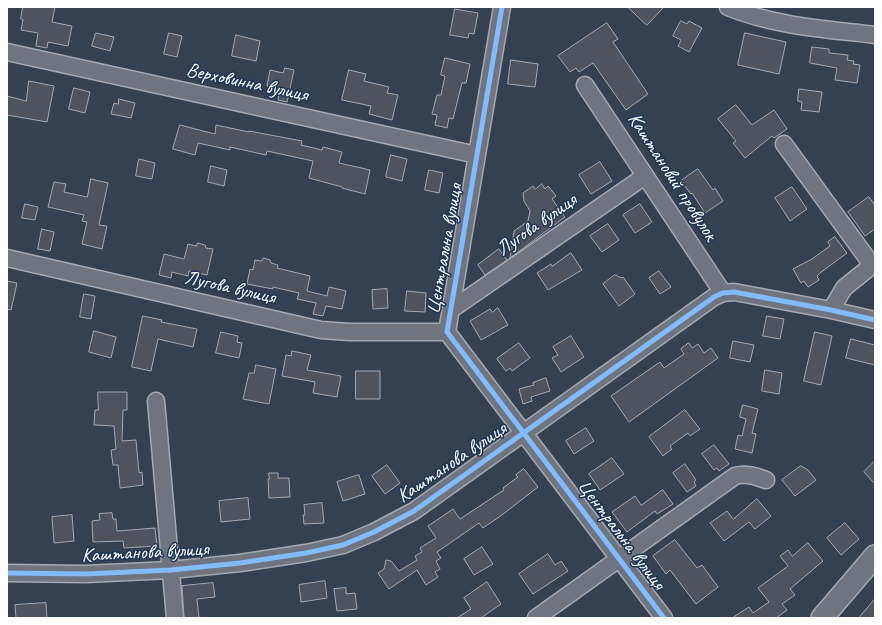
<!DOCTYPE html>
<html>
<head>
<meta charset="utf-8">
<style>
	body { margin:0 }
	#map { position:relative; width:882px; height:625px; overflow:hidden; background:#354051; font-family:Caveat,sans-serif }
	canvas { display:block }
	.frame { position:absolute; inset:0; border:8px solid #fff; pointer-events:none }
</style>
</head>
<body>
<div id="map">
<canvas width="882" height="625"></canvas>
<div class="frame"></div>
</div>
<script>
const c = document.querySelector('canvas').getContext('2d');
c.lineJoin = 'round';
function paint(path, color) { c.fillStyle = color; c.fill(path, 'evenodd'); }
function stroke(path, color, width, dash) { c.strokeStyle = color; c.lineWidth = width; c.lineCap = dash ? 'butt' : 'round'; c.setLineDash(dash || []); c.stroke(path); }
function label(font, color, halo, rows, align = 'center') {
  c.font = font + ' Caveat,sans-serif'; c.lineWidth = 3; c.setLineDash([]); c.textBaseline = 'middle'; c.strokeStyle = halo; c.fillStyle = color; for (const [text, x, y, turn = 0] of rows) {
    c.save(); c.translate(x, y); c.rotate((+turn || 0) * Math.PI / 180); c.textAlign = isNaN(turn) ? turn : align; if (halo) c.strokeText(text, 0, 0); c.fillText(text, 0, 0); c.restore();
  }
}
const building = new Path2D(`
	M23 7H55L52 22 72 26 68 46 48 42 47 48 36 46 38 33 21 30 23 20 21 19Z
	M628 7H664L647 25Z
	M455 9 478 13 474 34 469 33 468 38 450 35Z
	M681 21 687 24 689 21 702 28 689 52 678 46 681 40 673 36Z
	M607 23 618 39 613 42 648 94 626 110 593 63 579 72 576 68 570 72 558 56Z
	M96 33 114 37 110 51 92 46Z
	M169 33 182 36 177 57 164 54Z
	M745 33 786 42 779 74 738 65Z
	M236 35 260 41 256 61 232 56Z
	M812 47 829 49V53L848 55 847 60 854 61 853 64 860 65 857 83 835 80 837 68 810 63Z
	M445 58 470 64 466 83H462L453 119 449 118 447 128 435 125 437 115 432 114 437 95H441L445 76 441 75Z
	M511 60 538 64 535 87 508 84Z
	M285 68 294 70 287 102 278 100 280 89 267 86 270 70 283 73Z
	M349 70 366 74 364 81 389 87 387 93 398 95 392 120 369 114 371 106 342 100Z
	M29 81 54 86 47 122 7 115V96L26 101Z
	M74 88 90 92 85 113 69 109Z
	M799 89 822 92 819 112 801 110 802 102 798 101Z
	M119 99 135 103 131 118 111 114 114 103 118 104Z
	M736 105 752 125 774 110 787 129 774 138 772 136 745 158 733 143 736 141 718 119Z
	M180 125 215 134 216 125 249 132V131L302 141 301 145 322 150 323 147 342 152 339 163 370 170 365 194 342 188V187L309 178 313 161 267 151 266 155 230 147V150L198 143 195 155 173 149Z
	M391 155 407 159 402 181 386 177Z
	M139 159 155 163 152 179 136 176Z
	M600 162 612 181 591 194 579 175Z
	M211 166 227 170 224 186 208 182Z
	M698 169 713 190 715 188 723 201 705 213 692 193 691 194 681 181Z
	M429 170 443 173 439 193 425 190Z
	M91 179 108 183 99 225 107 226 102 249 82 244 87 222 82 221 84 215 48 207 54 182 66 184 64 192 87 197Z
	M542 184 545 189 548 186 556 196 552 199 565 217 510 258 514 231 528 221 530 211 524 201 523 193 533 186 535 189Z
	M792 187 807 209 790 221 775 198Z
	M869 197 875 205V229L865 236 848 212Z
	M25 204 38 207 35 220 22 218Z
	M640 204 652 222 635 233 623 215Z
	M608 224 619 240 602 252 590 236Z
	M42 229 54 232 50 251 38 249Z
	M835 237 847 253 820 273 817 276 819 280 808 287 804 281 801 283 793 269 812 259 830 246 828 242Z
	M198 243 205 245 206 248 213 249 207 275 189 271 188 276 172 272 171 278 159 275 164 254 184 259 188 244 196 246Z
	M499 249 507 260 485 275 478 265Z
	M571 253 582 270 548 290 537 273 551 264 552 266Z
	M264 258 270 260 271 263 278 265 277 268 310 276 307 291 327 296 329 287 346 291 342 309 326 306 323 316 313 314 316 303 297 299 299 293 273 287V289L247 284 250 269 253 270 255 260 261 261Z
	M659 271 671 287 660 294 649 278Z
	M615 275 622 278 623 277 635 294 619 306 603 284Z
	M7 281 17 283 11 310 7 309Z
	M387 289 388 308 373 309 372 290Z
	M407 291 426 293 425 312 405 311Z
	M84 294 95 296 91 319 80 317Z
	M498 308 508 325 481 340 470 321 490 309 492 312Z
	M143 316 162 320 161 322 197 329 193 347 158 339 151 371 132 367Z
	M767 316 784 319 780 339 763 336Z
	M94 331 116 337 111 358 89 352Z
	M221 332 238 336 237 342 242 343 239 358 216 353Z
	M815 332 832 336 821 385 804 381Z
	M571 336 584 357 561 372 552 358 558 355 553 347Z
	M851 339 875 345V365L846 358Z
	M733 341 754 345 750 362 730 358Z
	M519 343 530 358 512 371 510 368 506 371 497 359Z
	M689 343 692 348 698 344 704 353 711 348 718 358 629 422 611 396 660 362 664 368 684 354 681 349Z
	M292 351 311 355 307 370 341 376 337 397 313 393 315 382 282 376 286 355 291 356Z
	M256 365 276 369 269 404 243 399 249 373H254Z
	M765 370 782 373 779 394 762 391Z
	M356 371H380V399H356Z
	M546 378 550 391 531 397 532 401 523 404 519 389 534 385 533 383Z
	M98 392H127V410H123L122 441 136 440 139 473 142 472 143 485 120 488 118 465H113L111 450 116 449 114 426 94 425 95 410H98Z
	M743 405 758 409 752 433 756 434 752 453 735 449 738 435 742 436 746 419 740 417Z
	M685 410 700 429 690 436 688 433 670 446 672 449 663 456 649 437Z
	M586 428 594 441 574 454 566 441Z
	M714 445 729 464 719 471 717 468 714 470 702 454Z
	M612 458 624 474 600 490 589 474Z
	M875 461V484L864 472Z
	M685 464 696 480 694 482 696 486 687 492 673 473Z
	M387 465 400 483 385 494 372 476Z
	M801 466 808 470 816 480 795 496 782 480Z
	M524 469 538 487 502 515 483 528 479 523 437 552 441 558 436 561 440 569 435 572 438 577 426 585 417 570 389 589 378 573 384 569 386 560 391 561 399 571 417 560 415 556 422 552 420 548 436 538 428 526 453 509 460 519 504 490 503 488 518 477 516 475Z
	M269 473H278V478H289L290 497 269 498 268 479H269Z
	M359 475 365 494 343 501 337 482Z
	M663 490 673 504 657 514 655 511 627 532 612 512 635 496 641 505Z
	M248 498 250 519 221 522 219 501Z
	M757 499 771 516 755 529 749 522 724 541 710 523 727 511 733 519Z
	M322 503 324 523 304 524 303 515H305L304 505Z
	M112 513 113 519H116L117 531 155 528 157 546 124 548 123 541 93 542 92 521 100 520 99 514Z
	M72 515 74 541 54 543 52 517Z
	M845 523 859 539 841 555 827 538Z
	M675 540 697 568 702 565 718 587 696 604 670 570 666 574 653 556Z
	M808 543 823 561 790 589 795 595 782 604 787 610 776 618H732L749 607 753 613 769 602 758 588 788 566 780 556 788 550 792 556Z
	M482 547 493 564 474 575 464 559Z
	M548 554 555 565 561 561 568 571 533 594 519 574Z
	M325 581 327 598 301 602 299 585Z
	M487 582 501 604 481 618H457L471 609 464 598Z
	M213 583 215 597 197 599 199 618H184L182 586Z
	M346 588V594L355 593 357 609 337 611 334 589Z
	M875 599V618H859Z
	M46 603 47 618H16L15 605Z`);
const minor = new Path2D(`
	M502 7 447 332 664 618
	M728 7C774 26 826 29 875 35
	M7 52 477 155
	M585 85 723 293
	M784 144 872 265
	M7 258 321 330 350 332H447
	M452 309 645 176
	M831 310 844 288 875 263
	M156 401 175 618
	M7 573 86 574 171 570 240 563 306 553 343 545 374 532 414 511 714 297 723 293 734 292 831 310 875 320
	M536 618 735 476C746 473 755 476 766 480`);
const major = new Path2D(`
	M822 618 875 556`);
const cycleway = new Path2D(`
	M502 7 447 332 664 618
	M7 573 86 574 171 570 240 563 306 553 343 545 374 532 414 511 714 297 723 293 734 292 831 310 875 320`);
const streetNames = [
	["Верховинна вулиця",247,83,12],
	["Каштановий провулок",672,177,57],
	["Лугова вулиця",537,225,-35],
	["Центральна вулиця",445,249,-80],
	["Лугова вулиця",230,288,13],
	["Каштанова вулиця",452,463,-34],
	["Центральна вулиця",621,535,53],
	["Каштанова вулиця",145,553,-3]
];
paint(building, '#4f535e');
stroke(building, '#a4a9b1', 1);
stroke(minor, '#a4a9b1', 19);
stroke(major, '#a4a9b1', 24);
stroke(minor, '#6f747e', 16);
stroke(major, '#6f747e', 21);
stroke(cycleway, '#80bcff', 5);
label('20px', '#fff', '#1d3557', streetNames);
</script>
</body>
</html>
